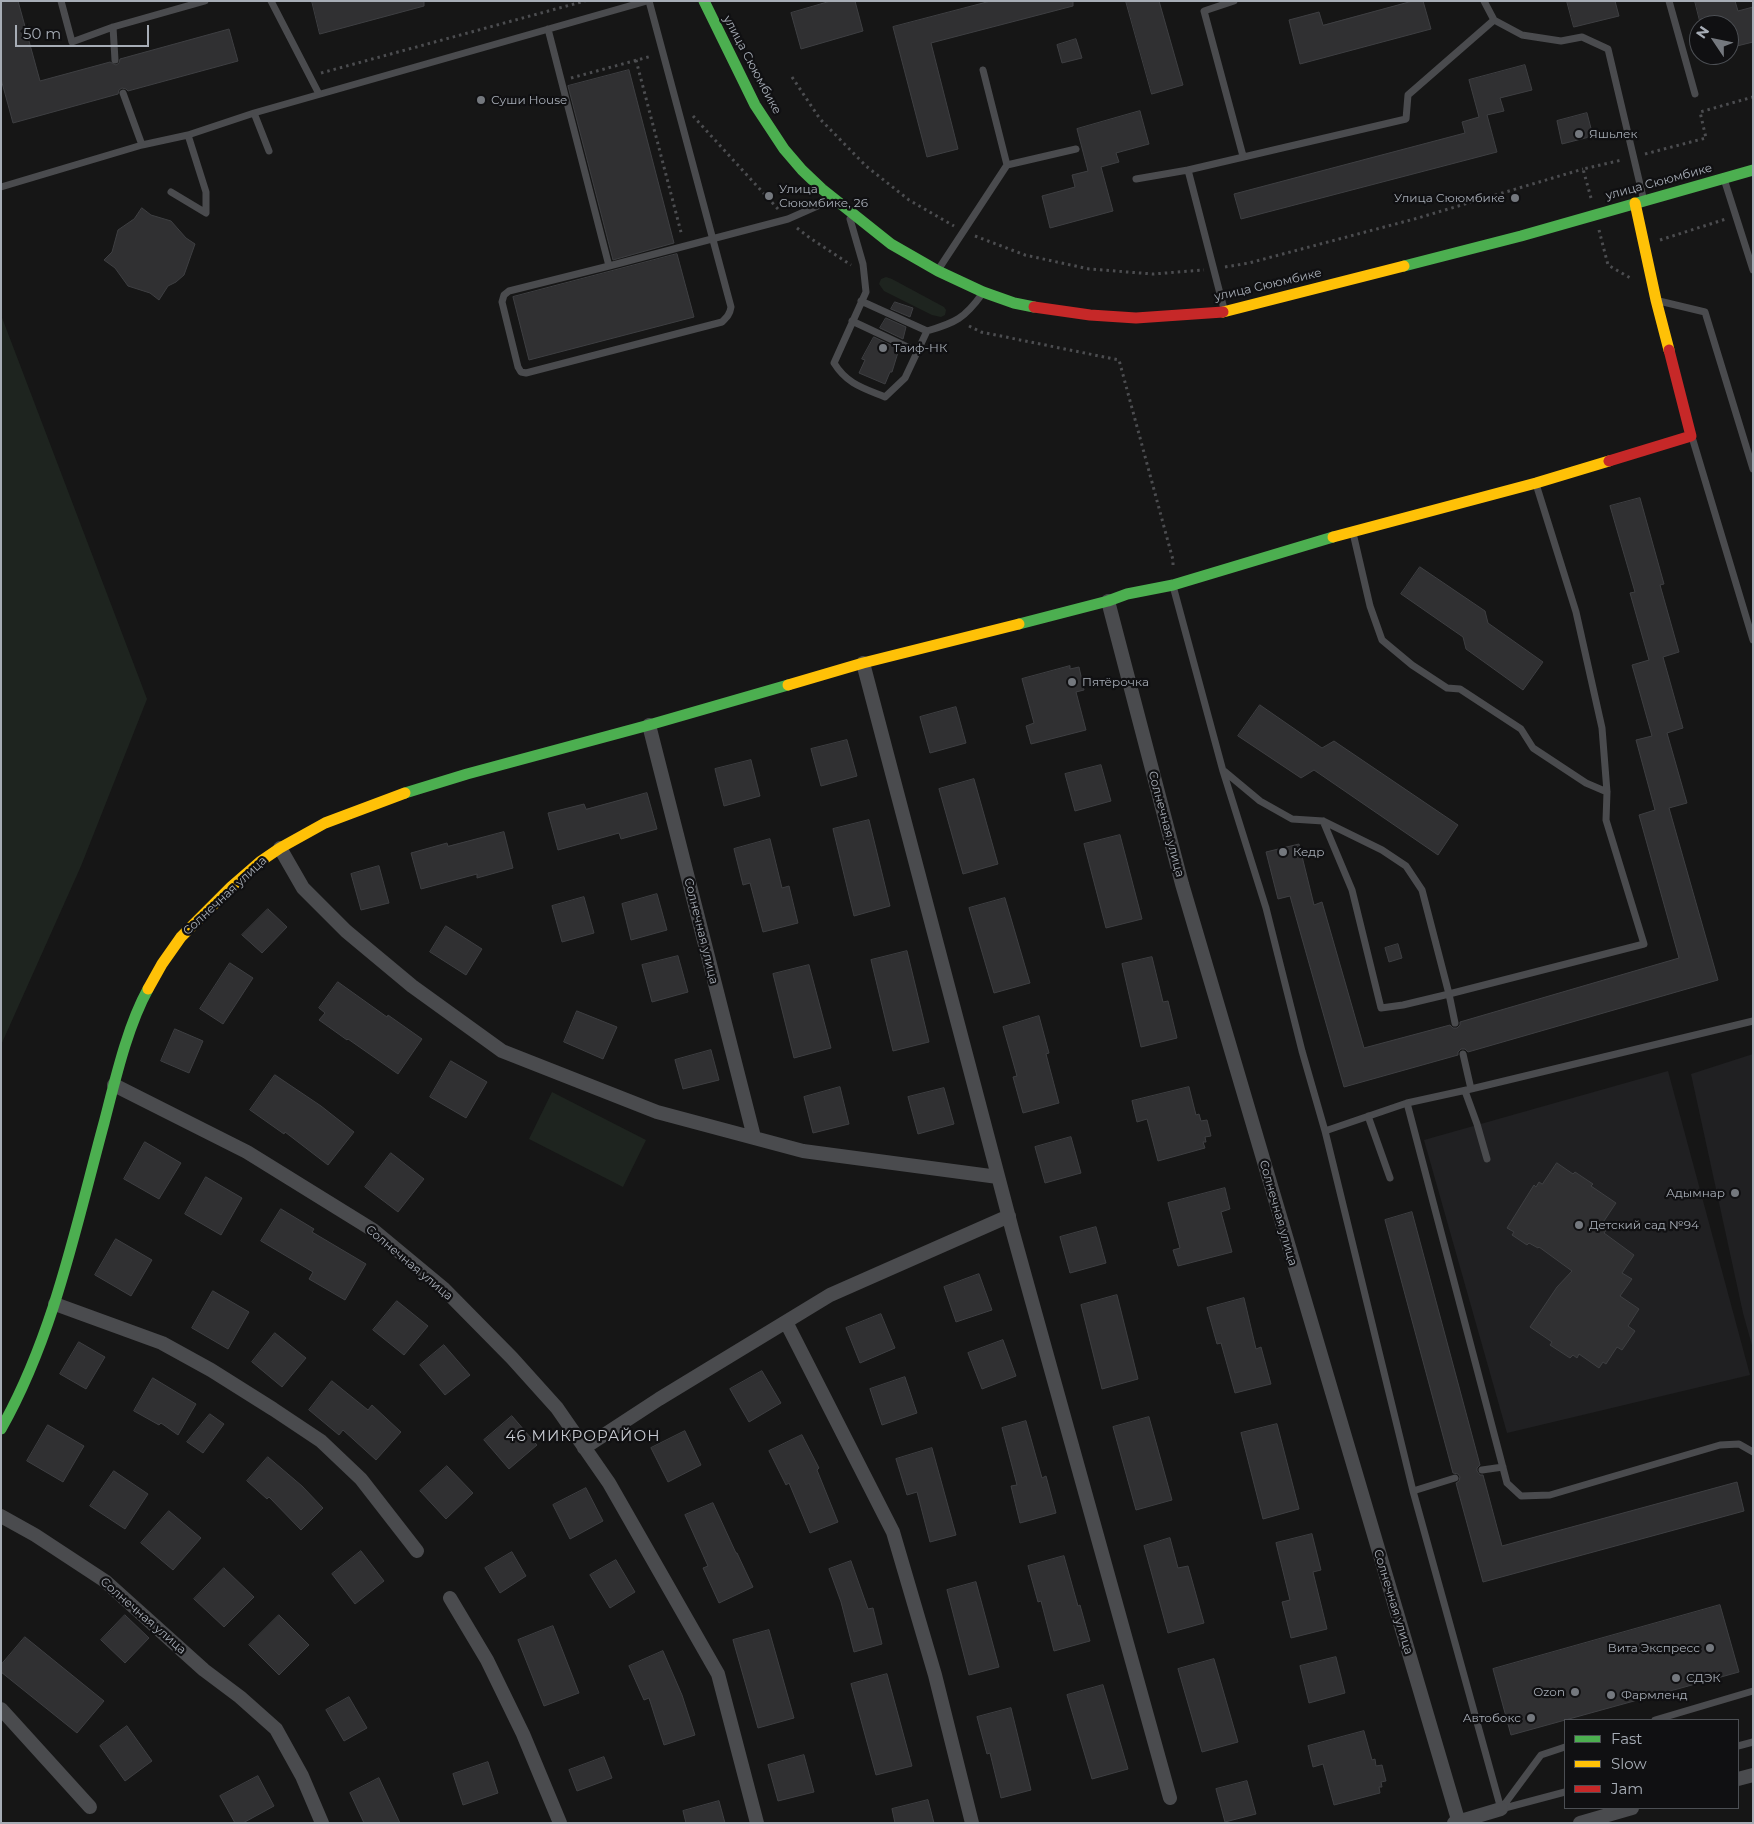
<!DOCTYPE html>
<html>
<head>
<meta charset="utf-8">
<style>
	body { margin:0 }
	#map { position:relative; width:1754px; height:1824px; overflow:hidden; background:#161616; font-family:Montserrat,sans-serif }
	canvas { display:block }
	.frame { position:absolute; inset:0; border:2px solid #a7adb6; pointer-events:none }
	.legend { position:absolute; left:1564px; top:1719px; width:175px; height:90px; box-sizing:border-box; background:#101012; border:1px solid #4c4f54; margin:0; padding:6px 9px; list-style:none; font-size:15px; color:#a7adb6 }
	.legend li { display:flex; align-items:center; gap:10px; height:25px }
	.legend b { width:25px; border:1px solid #4c4f54 }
	.north { position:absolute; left:1689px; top:15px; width:50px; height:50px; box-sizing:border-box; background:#101012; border:1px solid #4c4f54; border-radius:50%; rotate:304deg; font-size:14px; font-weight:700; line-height:20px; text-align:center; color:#a7adb6 }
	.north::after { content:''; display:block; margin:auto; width:18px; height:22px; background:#74787e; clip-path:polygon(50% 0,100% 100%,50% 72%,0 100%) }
	.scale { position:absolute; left:15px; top:25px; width:134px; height:22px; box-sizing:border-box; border:2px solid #a7adb6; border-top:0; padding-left:6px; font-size:15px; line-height:18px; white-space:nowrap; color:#a7adb6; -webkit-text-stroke:4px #101012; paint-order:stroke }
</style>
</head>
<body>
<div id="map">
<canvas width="1754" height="1824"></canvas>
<div class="frame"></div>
<ul class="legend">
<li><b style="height:6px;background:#4caf50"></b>Fast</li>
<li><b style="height:6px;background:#ffc107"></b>Slow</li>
<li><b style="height:6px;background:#c62828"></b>Jam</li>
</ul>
<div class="north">N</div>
<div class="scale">50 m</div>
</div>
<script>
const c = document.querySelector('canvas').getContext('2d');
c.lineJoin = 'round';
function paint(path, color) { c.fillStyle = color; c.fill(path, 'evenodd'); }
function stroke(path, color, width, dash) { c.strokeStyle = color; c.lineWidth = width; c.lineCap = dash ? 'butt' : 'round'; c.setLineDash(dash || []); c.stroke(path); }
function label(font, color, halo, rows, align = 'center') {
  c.font = font + ' Montserrat,sans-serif'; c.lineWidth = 4.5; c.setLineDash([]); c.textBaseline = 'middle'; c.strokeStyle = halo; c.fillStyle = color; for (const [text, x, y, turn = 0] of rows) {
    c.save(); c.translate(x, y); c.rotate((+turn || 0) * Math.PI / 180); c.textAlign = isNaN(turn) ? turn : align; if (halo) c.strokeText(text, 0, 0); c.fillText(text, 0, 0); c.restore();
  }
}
const built = new Path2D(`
	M1753 1054V1349L1743 1313 1691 1074Z
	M1668 1071 1750 1375 1507 1433 1424 1140Z`);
const green = new Path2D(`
	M886 277 892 279 944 307 946 310 945 315 941 317 932 315 884 291 879 284 881 279Z
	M1 315 147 699 81 866 1 1045Z
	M552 1092 646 1140 623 1187 529 1139Z`);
const building = new Path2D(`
	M1 1H18L40 81 110 62 116 65 119 63 120 59 229 29 238 61 128 91 126 89 122 88 119 90 118 94 13 123 1 79Z
	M312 1H424V6L320 34Z
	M831 1H855L863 31 801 49 791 13Z
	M991 1H1073V6L931 43 958 149 927 157 893 27Z
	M1126 1H1159L1183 85 1152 94Z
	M1413 1H1423L1431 29 1300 64 1289 20 1319 12 1323 25Z
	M1567 1H1615L1619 16 1574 27Z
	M1695 1H1735L1738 11 1753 7V42L1729 48V25H1701Z
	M1076 39 1082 58 1062 63 1057 45Z
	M1525 65 1532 90 1500 98 1504 111 1487 115 1497 152 1241 219 1234 194 1465 133 1462 122 1479 117 1469 80Z
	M629 70 674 243 613 260 568 86Z
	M1140 111 1149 144 1116 153 1119 162 1101 167 1113 211 1050 228 1042 196 1075 187 1072 175 1088 171 1077 129Z
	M1587 113 1593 136 1562 144 1557 121Z
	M142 208 151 215 171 221 186 238 195 244 184 275 176 282 168 286 159 300 150 293 128 286 115 268 104 260 112 252 118 230 134 219Z
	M677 254 694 317 529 360 513 297Z
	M895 302 913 308 910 317 891 309Z
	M886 318 906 327 903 339 880 328Z
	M874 337 899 349 892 372H890L885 384 859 373 865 360 862 359Z
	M1640 498 1664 584 1660 585 1679 652 1663 657 1683 728 1667 733 1687 803 1669 808 1718 980 1468 1052 1465 1049H1461L1458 1052V1055L1344 1087 1290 896 1278 899 1266 852 1299 844 1314 905 1322 902 1364 1048 1450 1025 1453 1028H1457L1460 1025V1022L1679 958 1639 815 1655 810 1636 740 1652 736 1632 665 1649 660 1630 593 1635 592 1610 506Z
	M1420 567 1485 611 1488 623 1543 662 1523 690 1466 649 1463 637 1401 594Z
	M1070 666V669L1079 667 1084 690 1076 692 1086 730 1031 744 1026 726 1034 723 1022 679Z
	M1260 705 1322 748 1334 741 1458 825 1438 855 1314 770 1301 778 1238 736Z
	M956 707 966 743 930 753 920 717Z
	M847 740 857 776 821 786 811 749Z
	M751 760 760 796 724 806 715 769Z
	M1101 765 1111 801 1075 811 1065 774Z
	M974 779 998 864 963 874 939 789Z
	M647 793 657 829 621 839 619 833 558 850 548 813 584 804 586 809Z
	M869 820 890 906 854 916 833 829Z
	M504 832 513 868 477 878V874L421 889 411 853 447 843 448 846Z
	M1120 835 1142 919 1106 928 1084 844Z
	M770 839 782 888 789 886 798 923 763 932 750 883 743 885 734 849Z
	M379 866 389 903 361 910 351 874Z
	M657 894 667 930 631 940 622 904Z
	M584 897 594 933 562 942 552 906Z
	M1005 898 1030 983 994 993 969 908Z
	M268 909 287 927 262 953 242 935Z
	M446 926 482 949 466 975 430 952Z
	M1398 944 1402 958 1389 962 1385 948Z
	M907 951 929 1042 893 1051 871 960Z
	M678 956 688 992 652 1002 642 965Z
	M1152 957 1163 1002 1168 1001 1177 1038 1141 1047 1122 964Z
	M230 963 253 978 223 1024 200 1009Z
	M809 965 831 1048 794 1058 773 974Z
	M338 982 387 1017 388 1015 422 1039 398 1074 348 1039 347 1040 319 1020 325 1013 319 1008Z
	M577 1011 617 1027 603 1059 564 1042Z
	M1039 1016 1049 1053 1046 1054 1059 1103 1023 1113 1013 1077 1017 1076 1003 1027Z
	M175 1029 203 1041 189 1073 161 1061Z
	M711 1050 719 1080 683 1089 675 1060Z
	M451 1061 487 1082 466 1118 430 1097Z
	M275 1075 321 1106 354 1132 328 1165 285 1132 284 1134 250 1110Z
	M840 1087 849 1124 813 1133 804 1097Z
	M1189 1087 1196 1115 1199 1114 1201 1121 1207 1120 1211 1136 1205 1137 1206 1142H1203L1205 1148 1158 1161 1147 1119 1137 1122 1132 1101Z
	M944 1088 954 1124 918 1134 908 1097Z
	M1071 1137 1081 1173 1045 1183 1035 1147Z
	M145 1142 181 1163 159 1199 124 1179Z
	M391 1153 424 1179 398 1212 365 1187Z
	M1557 1163 1573 1174 1575 1172 1593 1184 1591 1186 1616 1203 1604 1221 1610 1225 1604 1233 1634 1255 1622 1273 1632 1279 1620 1296 1639 1309 1628 1326 1635 1331 1622 1350 1617 1347 1606 1364 1603 1362 1599 1368 1579 1354 1577 1358 1573 1355 1570 1358 1550 1345 1552 1342 1530 1327 1557 1287 1572 1271 1539 1247 1538 1248 1529 1243 1527 1245 1512 1235 1514 1232 1507 1228 1534 1185 1536 1187 1539 1182 1542 1184Z
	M206 1177 242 1198 221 1235 185 1214Z
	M1225 1188 1230 1209 1221 1212 1232 1252 1178 1266 1173 1250 1180 1248 1168 1203Z
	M281 1209 314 1229 312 1232 366 1264 345 1300 309 1279 313 1272 261 1241Z
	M1412 1212 1480 1465 1477 1468V1471L1480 1475H1483L1502 1546 1737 1482 1744 1511 1483 1582 1456 1483 1459 1481 1460 1477 1458 1474 1453 1473 1385 1220Z
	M1096 1227 1106 1263 1070 1273 1060 1237Z
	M116 1239 152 1260 131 1296 95 1275Z
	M979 1274 992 1310 956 1322 944 1287Z
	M213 1291 249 1312 228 1349 192 1328Z
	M1117 1295 1138 1379 1102 1389 1081 1305Z
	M1244 1298 1256 1349 1261 1347 1271 1384 1235 1393 1221 1343 1217 1344 1207 1308Z
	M397 1301 428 1326 404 1355 373 1330Z
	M881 1314 895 1348 860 1363 846 1328Z
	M275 1333 306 1358 282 1387 252 1362Z
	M1003 1340 1016 1376 982 1389 968 1353Z
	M79 1342 105 1357 86 1389 60 1374Z
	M444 1345 470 1375 445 1395 420 1365Z
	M762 1371 781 1403 749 1422 730 1389Z
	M905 1377 917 1413 882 1425 870 1389Z
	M153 1378 196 1404 178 1435 161 1423 159 1425 134 1411Z
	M332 1381 368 1410 372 1405 401 1432 376 1460 343 1430 339 1435 309 1410Z
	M210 1414 224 1424 203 1453 187 1442Z
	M512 1416 537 1445 509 1469 484 1440Z
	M1149 1417 1172 1500 1136 1510 1113 1427Z
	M1026 1421 1042 1478 1046 1476 1056 1513 1020 1523 1011 1486 1017 1485 1002 1428Z
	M1277 1424 1299 1509 1263 1519 1241 1433Z
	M48 1425 84 1446 63 1482 27 1461Z
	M685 1431 701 1465 668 1482 651 1448Z
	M802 1435 819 1468 817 1470 838 1522 810 1533 789 1483 786 1485 769 1451Z
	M932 1448 956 1535 930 1542 917 1492 907 1495 896 1459Z
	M268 1457 302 1486 323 1508 301 1530 269 1497 267 1499 247 1481Z
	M447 1466 473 1493 446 1519 420 1491Z
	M114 1471 148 1494 125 1529 90 1506Z
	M586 1488 603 1521 570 1539 553 1505Z
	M713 1503 736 1553H737L753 1587 719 1603 703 1568 708 1566 685 1515Z
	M169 1511 201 1538 173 1570 141 1543Z
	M1312 1534 1321 1570 1313 1572 1327 1629 1291 1638 1282 1602 1290 1600 1276 1543Z
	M1170 1538 1178 1568 1188 1566 1204 1623 1168 1633 1144 1546Z
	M361 1551 384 1581 355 1604 332 1574Z
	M512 1552 526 1576 500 1593 485 1568Z
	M1064 1556 1078 1606 1080 1605 1090 1641 1054 1651 1041 1601 1038 1602 1028 1566Z
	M616 1560 635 1592 610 1608 590 1575Z
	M851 1561 868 1609 873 1608 882 1644 854 1652 841 1602 829 1569Z
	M224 1568 254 1597 224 1627 194 1599Z
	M976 1582 999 1667 969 1675 947 1590Z
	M1720 1605 1739 1672 1511 1735 1493 1669Z
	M125 1615 149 1638 125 1663 101 1640Z
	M279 1615 309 1645 279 1675 249 1645Z
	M553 1626 579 1693 544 1706 518 1640Z
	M769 1630 794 1718 758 1728 733 1640Z
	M25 1637 104 1701 77 1733 1 1672V1665Z
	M663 1651 682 1695 695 1735 664 1745 649 1698 644 1700 629 1666Z
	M1336 1657 1345 1693 1309 1703 1300 1666Z
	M1214 1659 1238 1742 1202 1752 1178 1669Z
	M887 1674 912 1766 876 1775 851 1684Z
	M1103 1685 1128 1769 1092 1779 1067 1695Z
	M349 1697 367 1728 344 1741 326 1710Z
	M1011 1708 1031 1790 1001 1798 990 1753 987 1754 977 1717Z
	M127 1726 152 1761 125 1781 100 1746Z
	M1364 1731 1372 1760 1375 1759 1376 1766 1382 1765 1386 1781 1381 1782 1382 1787H1379L1380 1793 1334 1805 1323 1764 1313 1767 1308 1746Z
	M804 1755 814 1792 778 1801 768 1765Z
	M604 1757 612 1778 577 1791 569 1770Z
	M488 1762 498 1793 463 1805 453 1774Z
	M258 1776 274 1806 243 1823H235L220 1796Z
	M379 1778 400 1823H364L350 1793Z
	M1247 1781 1256 1814 1225 1822 1216 1789Z
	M928 1800 934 1823H895L892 1809Z
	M719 1801 725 1823H686L683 1811Z`);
const path = new Path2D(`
	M636 60 682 236
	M321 73 585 1
	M792 77 820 119 866 166 909 200 954 226
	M571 78 652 56
	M693 116 778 209
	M1645 154 1706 138 1700 112 1753 97
	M1591 198 1583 169 1622 160
	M797 228 810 238 851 265
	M1599 230 1608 265 1632 279
	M975 236 1025 255 1089 269 1153 274 1204 270
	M1660 240 1726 219
	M1225 267 1249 263 1418 218 1583 169
	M969 326 981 332 1119 360 1173 560V567`);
const lane = new Path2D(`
	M61 1 72 42 113 27 205 1
	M271 1 319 94
	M1234 1 1204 11 1243 156
	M1484 1 1494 20 1522 35 1561 41 1582 37 1608 49 1643 197
	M1669 1 1695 94
	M113 27 115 60
	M548 29 609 266 788 219 831 200
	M123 93 142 145
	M254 113 269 151
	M1007 165 1076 149
	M1136 179 1188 170
	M1724 179 1753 270
	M1 187 142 145 188 135 254 113 647 1
	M171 192 206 213V192L188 135
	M850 219 863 264 866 292 834 363C847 384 863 388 885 397L905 378 927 331
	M609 266 509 291 504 295 502 302 518 367 521 372 526 373 722 322C727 317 730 314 731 307L649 1
	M938 270 1007 165 983 70
	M861 301 927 331C955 323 965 318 982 294
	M1659 301 1705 312 1753 469
	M1224 309 1188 170 1406 119 1408 95 1494 20
	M852 321 918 352
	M1692 437 1753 640
	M1353 533 1370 606 1382 640 1412 665 1447 688 1460 689 1521 729 1533 748 1586 783 1607 792
	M1173 586 1223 771 1266 908 1302 1051 1325 1131 1413 1491 1501 1809
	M1224 771 1260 801 1292 819 1323 821 1382 850 1406 866 1422 890 1449 994 1403 1005 1381 1008 1352 890 1323 821
	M1455 1023 1449 994 1644 944 1606 820 1607 792 1602 728 1576 612 1536 484
	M1471 1089 1753 1021
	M1465 1091 1477 1124 1487 1159
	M1407 1103 1507 1483 1521 1496 1550 1495 1720 1445 1739 1444 1753 1452
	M1368 1116 1390 1178
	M1325 1131 1407 1103 1471 1089 1463 1054
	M1482 1470 1503 1467
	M1413 1491 1455 1478
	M1655 1720 1753 1691
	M1738 1746 1753 1742
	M1501 1809 1541 1755 1565 1747
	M1501 1809 1565 1792`);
const street = new Path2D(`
	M1108 601 1182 884 1459 1823
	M863 663 1013 1233 1170 1798
	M649 725 754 1137
	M280 848 303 888 346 931 412 986 502 1051 657 1112 803 1151 998 1177
	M114 1085 247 1152 373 1230 444 1289 512 1358 557 1408 609 1483 718 1674 757 1823
	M55 1304 162 1343 211 1370 273 1409 321 1441 361 1479 417 1551
	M786 1322 893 1532 935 1675 972 1823
	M584 1448 659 1399 830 1295 1009 1216
	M1 1516 35 1535 105 1581 204 1670 240 1697 276 1729 302 1776 322 1823
	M450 1598 487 1660 523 1734 560 1823
	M1 1709 90 1807
	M1738 1779 1753 1775
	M1454 1823 1501 1809
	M1580 1823 1632 1808`);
const fast = new Path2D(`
	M704 1 755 105 784 149 802 170 822 189 891 244 938 271 983 292 1014 303 1034 307
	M1404 266 1521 236 1753 170
	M1019 624 1108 601 1127 594 1173 585 1333 537
	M405 793 467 774 649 725 788 685
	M1 1429C54 1335 76 1226 104 1123 115 1081 127 1027 148 989`);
const slow = new Path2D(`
	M1635 203 1656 300 1669 350
	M1223 312 1404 266
	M1333 537 1536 483 1609 461
	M788 685 863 663 1019 624
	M148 989 162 964 181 937 231 887 261 861 280 848 325 823 405 793`);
const jam = new Path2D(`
	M1034 307 1090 315 1136 318 1223 312
	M1609 461 1691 436 1669 350`);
const markers = [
	[481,100,5,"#74787e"],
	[1579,134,5,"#74787e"],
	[769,196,5,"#74787e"],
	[1515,198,5,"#74787e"],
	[883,348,5,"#74787e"],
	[1072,682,5,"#74787e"],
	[1283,852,5,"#74787e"],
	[1735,1193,5,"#74787e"],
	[1579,1225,5,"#74787e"],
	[1710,1648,5,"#74787e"],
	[1676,1678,5,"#74787e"],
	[1575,1692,5,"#74787e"],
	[1611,1695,5,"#74787e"],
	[1531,1718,5,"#74787e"]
];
const streetNames = [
	["улица Сююмбике",752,65,62],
	["улица Сююмбике",1659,182,-15],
	["улица Сююмбике",1268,285,-13],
	["Солнечная улица",1166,824,75],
	["Солнечная улица",225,896,-43],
	["Солнечная улица",701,931,76],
	["Солнечная улица",1278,1213,74],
	["Солнечная улица",409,1263,40],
	["Солнечная улица",1393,1602,73],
	["Солнечная улица",143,1616,41]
];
const poiNames = [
	["Суши House",491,100],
	["Яшьлек",1589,134],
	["Улица",779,189],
	["Сююмбике, 26",779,203],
	["Улица Сююмбике",1505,198,"right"],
	["Таиф-НК",893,348],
	["Пятёрочка",1082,682],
	["Кедр",1293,852],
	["Адымнар",1725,1193,"right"],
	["Детский сад №94",1589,1225],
	["Вита Экспресс",1700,1648,"right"],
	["СДЭК",1686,1678],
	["Ozon",1565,1692,"right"],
	["Фармленд",1621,1695],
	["Автобокс",1521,1718,"right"]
];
const quarterNames = [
	["46 МИКРОРАЙОН",583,1437]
];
paint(built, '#202022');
paint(green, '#1e241f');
paint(building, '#303032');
stroke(building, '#3e3f42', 1);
stroke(path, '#4c4d50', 3, [2.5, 4]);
stroke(lane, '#4a4b4e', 7);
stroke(street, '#4a4b4e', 14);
stroke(fast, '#4caf50', 11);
stroke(slow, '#ffc107', 11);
stroke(jam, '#c62828', 11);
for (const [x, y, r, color] of markers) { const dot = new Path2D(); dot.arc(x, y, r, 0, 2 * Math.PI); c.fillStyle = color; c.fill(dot); stroke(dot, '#101012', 2); }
label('12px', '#a7adb6', '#101012', streetNames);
label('12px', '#a7adb6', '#101012', poiNames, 'left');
c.letterSpacing = '1px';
label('15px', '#c8cbd2', '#101012', quarterNames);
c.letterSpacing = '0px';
</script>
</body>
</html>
